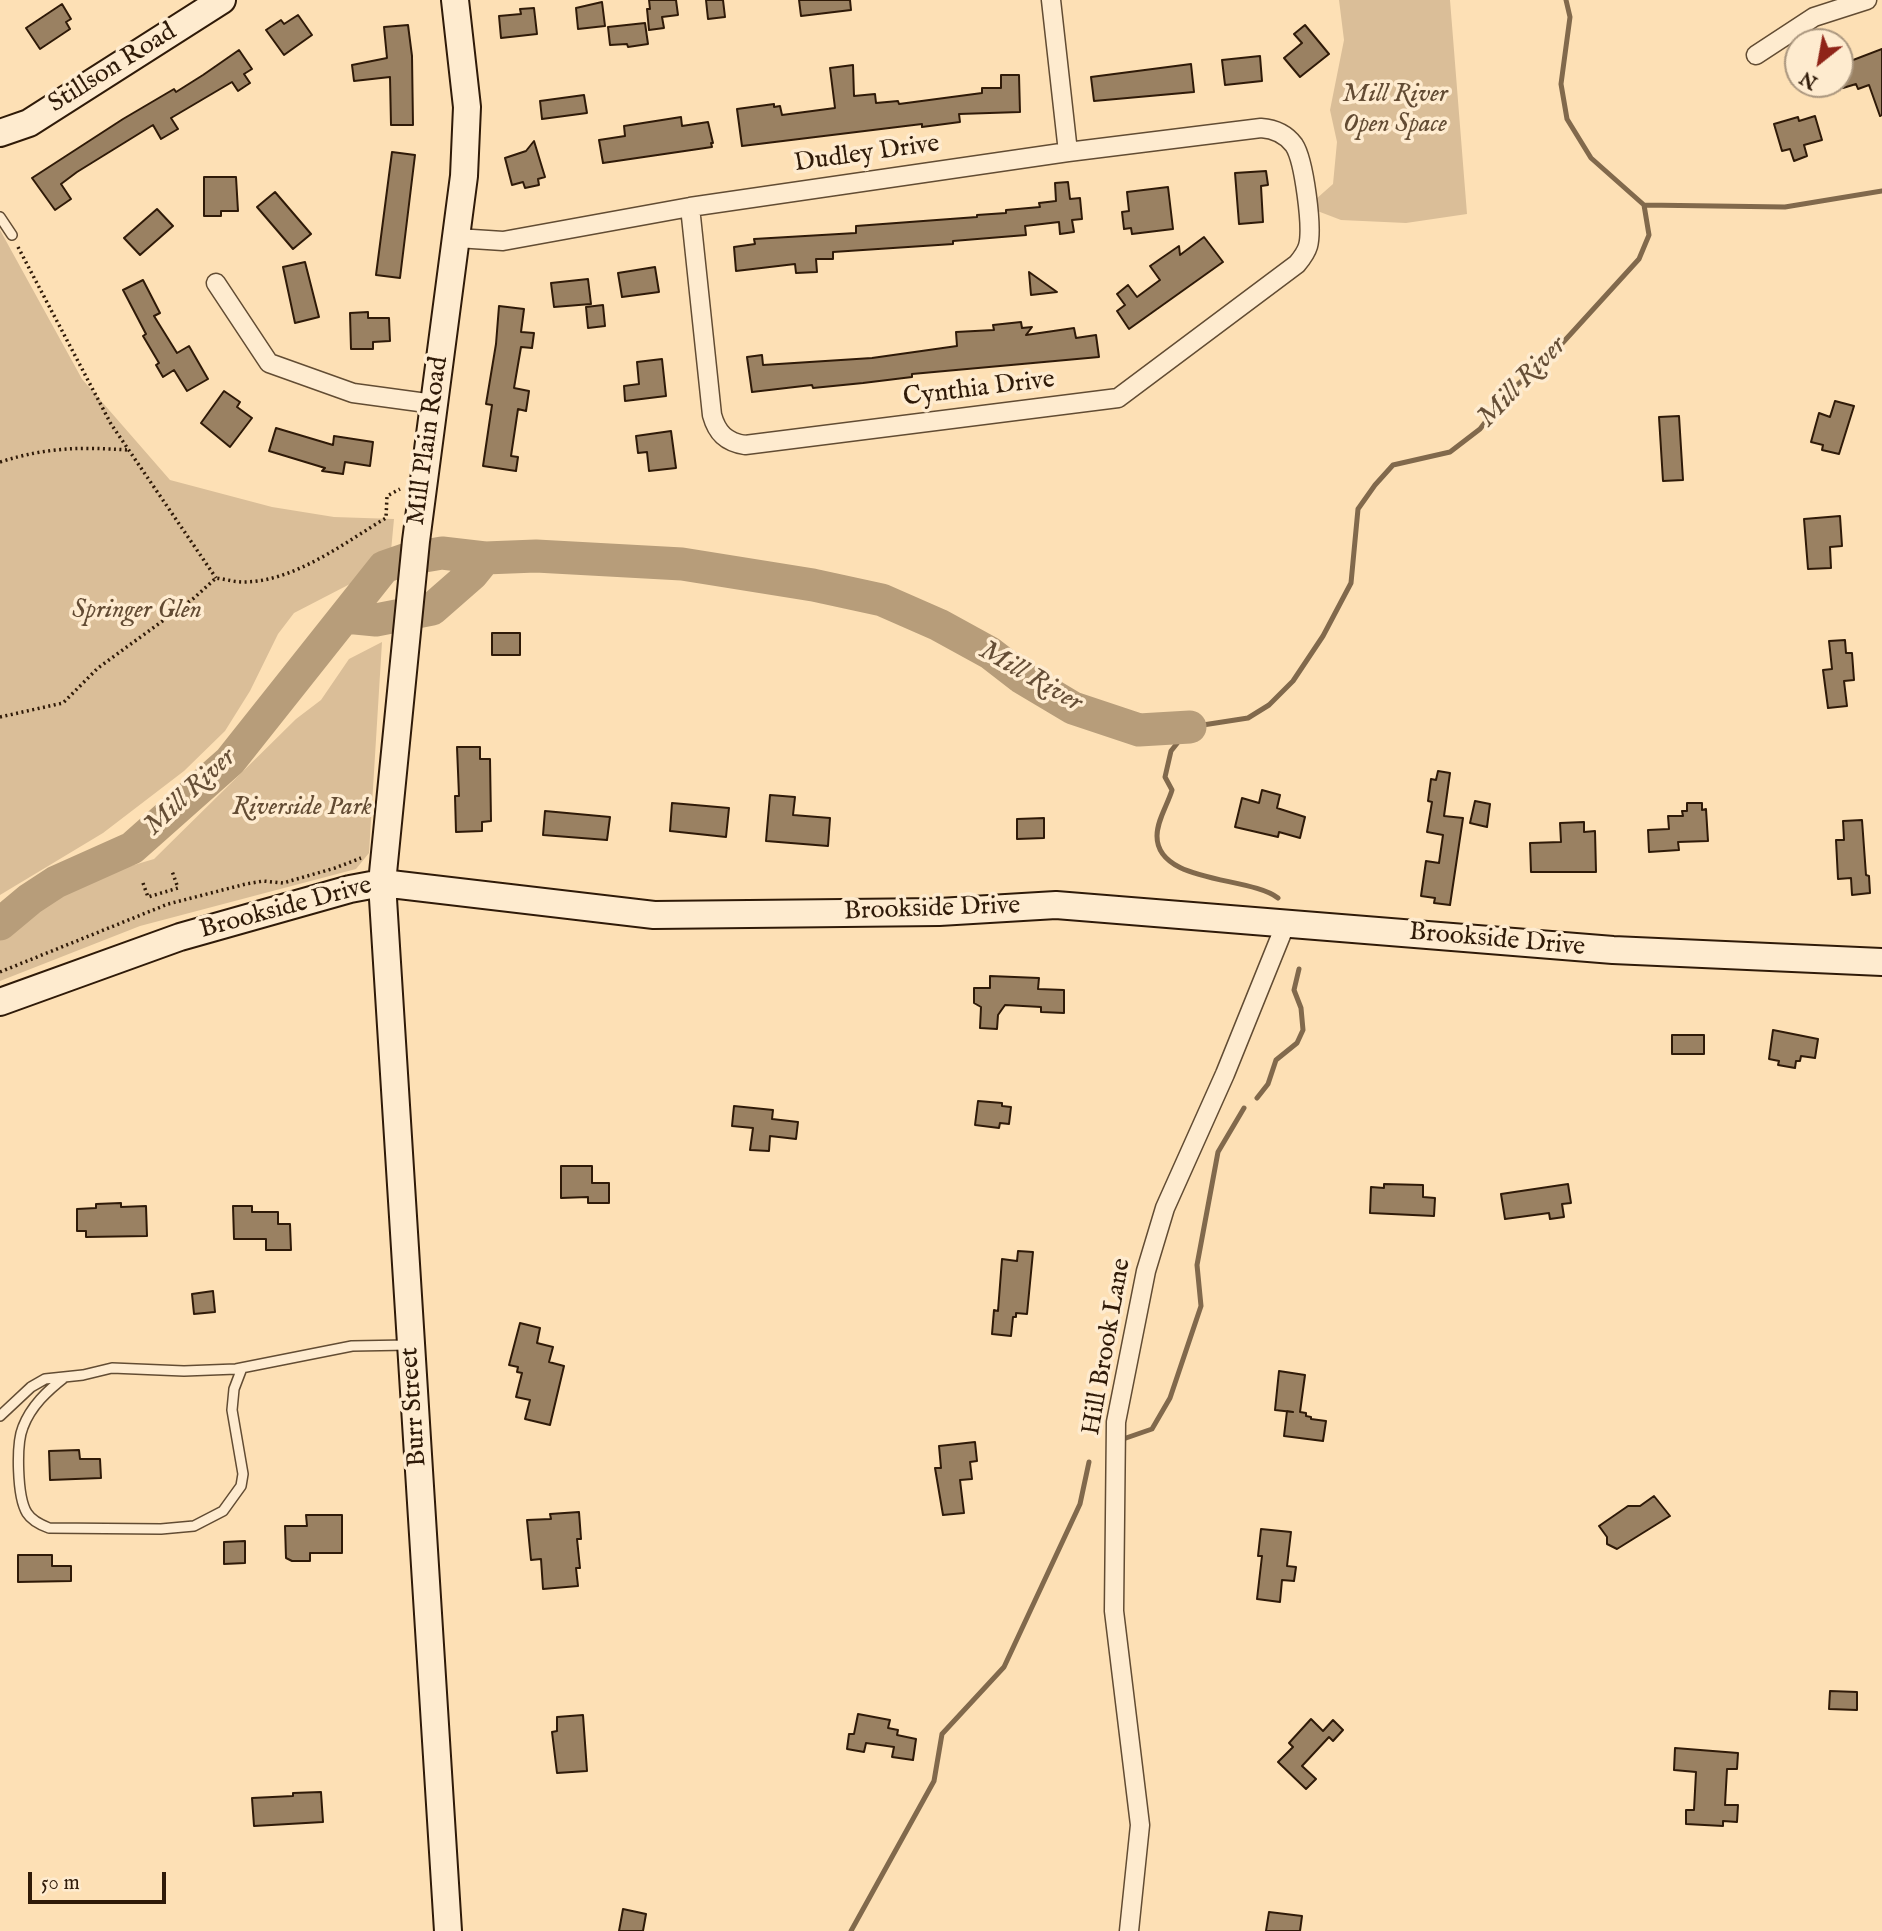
<!DOCTYPE html>
<html>
<head>
<meta charset="utf-8">
<style>
	body { margin:0 }
	#map { position:relative; width:1882px; height:1931px; overflow:hidden; background:#fde0b5; font-family:"IM FELL English",serif }
	canvas { display:block }
	.north { position:absolute; left:1784px; top:28px; width:70px; height:70px; box-sizing:border-box; background:#feebcf; border:2px solid #ab977f; border-radius:50%; rotate:211deg; font-size:19px; font-weight:700; line-height:28px; text-align:center; color:#2f1a08 }
	.north::after { content:''; display:block; margin:auto; width:24px; height:32px; background:#8f2418; clip-path:polygon(50% 0,100% 100%,50% 72%,0 100%) }
	.scale { position:absolute; left:28px; top:1872px; width:138px; height:32px; box-sizing:border-box; border:4px solid #2f1a08; border-top:0; padding-left:9px; font-size:21px; line-height:24px; white-space:nowrap; color:#2f1a08; -webkit-text-stroke:5px #feebcf; paint-order:stroke }
</style>
</head>
<body>
<div id="map">
<canvas width="1882" height="1931"></canvas>
<div class="north">N</div>
<div class="scale">50 m</div>
</div>
<script>
const c = document.querySelector('canvas').getContext('2d');
c.lineJoin = 'round';
function paint(path, color) { c.fillStyle = color; c.fill(path, 'evenodd'); }
function stroke(path, color, width, dash) { c.strokeStyle = color; c.lineWidth = width; c.lineCap = dash ? 'butt' : 'round'; c.setLineDash(dash || []); c.stroke(path); }
function label(font, color, halo, rows, align = 'center') {
  c.font = font + ' "IM FELL English",serif'; c.lineWidth = 7; c.setLineDash([]); c.textBaseline = 'middle'; c.strokeStyle = halo; c.fillStyle = color; for (const [text, x, y, turn = 0] of rows) {
    c.save(); c.translate(x, y); c.rotate((+turn || 0) * Math.PI / 180); c.textAlign = isNaN(turn) ? turn : align; if (halo) c.strokeText(text, 0, 0); c.fillText(text, 0, 0); c.restore();
  }
}
const green = new Path2D(`
	M1339 0H1450L1467 214 1406 223 1341 220 1307 207 1333 184 1337 142 1330 110 1344 40Z
	M0 230 82 379 170 480 272 507 334 517 394 519 391 551 350 584 294 613 278 634 250 691 225 731 184 771 103 833 0 895Z
	M382 642 369 853 356 869 140 926 0 981V938L46 900 97 876 154 859 296 719 321 700 349 659Z`);
const stream = new Path2D(`
	M1644 205 1785 207 1882 191
	M1278 898C1250 876 1157 884 1157 836 1157 820 1168 804 1172 790L1165 777 1171 751 1190 727 1248 718 1269 705 1293 681 1323 636 1351 583 1358 509 1375 485 1393 465 1450 452 1480 429 1506 395 1557 349 1639 259 1649 235 1644 205 1591 158 1567 119 1561 84 1570 17 1566 0
	M1257 1098 1268 1084 1276 1060 1297 1043 1303 1030 1301 1008 1294 990 1299 969
	M1126 1438 1152 1429 1170 1398 1201 1306 1197 1265 1218 1152 1244 1108
	M851 1931 934 1781 942 1734 1004 1667 1080 1504 1089 1462`);
const river = new Path2D(`
	M345 617 376 620 432 609 472 574 485 558
	M0 924 30 899 56 882 132 848 230 761 384 567 407 559 442 553 485 558 536 556 682 564 813 585 882 600 939 625 990 653 1021 677 1073 708 1139 730 1190 727`);
const building = new Path2D(`
	M649 0H676L678 15 662 17 664 28 649 30 647 9H650Z
	M706 0H723L725 17 708 19Z
	M799 0H850L851 10 801 16Z
	M602 2 605 26 578 29 576 8Z
	M62 4 71 19 66 22 70 29 40 49 26 28Z
	M534 8 537 34 501 38 499 16 521 14 520 9Z
	M298 15 312 35 284 55 266 30 281 20 284 24Z
	M645 23 648 44 628 47 627 44 610 45 608 27Z
	M408 25 412 56 413 125H391L390 77 354 81 352 65 387 58 384 27Z
	M1305 25 1329 54 1300 77 1284 58 1302 43 1294 34Z
	M1882 49V115L1880 116 1869 85 1858 89 1856 84 1843 88 1840 80V65Z
	M239 50 252 69 244 74 250 83 238 91 232 82 171 118 178 129 161 139 153 125 77 172 61 184 71 199 55 210 32 178 123 119 174 89 176 92 203 75Z
	M1260 56 1262 81 1225 85 1222 60Z
	M1191 64 1194 92 1094 101 1091 77Z
	M853 65 854 96 875 94 876 103 898 101 899 104 982 93V88H1001V75H1019L1020 112 959 114 960 122 922 127V124L742 146 737 109 774 104V107L780 106 782 115 835 108 830 68Z
	M584 95 587 113 542 119 540 101Z
	M1815 116 1822 140 1804 145 1807 156 1794 161 1790 149 1782 151 1774 124 1798 117 1799 121Z
	M681 117 682 126 708 122 713 143H711L712 147 603 163 599 140 625 136 624 126Z
	M534 141 545 177 538 179 539 185 525 188 523 182 512 185 505 158 526 151Z
	M392 152 415 155 400 278 376 275Z
	M1266 171 1268 185 1261 186 1263 222 1239 224 1235 173Z
	M204 177H236L238 211H221V216H204Z
	M1068 182 1070 199 1080 198 1082 219 1072 220 1074 232 1060 234 1059 222 1025 226 1026 235 953 241V244L833 252V259H816L817 272 796 273 795 264 736 271 734 247 755 244 754 239 856 233V226L977 217V215L1006 213V210L1040 207 1039 203 1056 201 1055 183Z
	M1168 187 1173 229 1132 234 1131 228 1124 229 1122 212 1129 211 1127 192Z
	M275 192 311 234 293 249 257 207Z
	M157 209 173 226 140 255 124 238Z
	M1204 237 1223 262 1129 329 1117 311 1125 305 1117 294 1128 285 1137 297 1160 280 1150 266 1179 246 1180 255Z
	M305 262 319 317 295 323 283 267Z
	M655 267 659 292 622 297 618 273Z
	M1029 272 1057 292 1031 295Z
	M588 279 591 304 554 307 551 283Z
	M143 280 160 313 154 316 177 353 189 346 208 379 187 391 174 370 163 377 156 365 159 363 143 336 146 334 123 290Z
	M603 305 605 326 588 328 586 307Z
	M499 306 524 309 521 332 534 333 532 348 521 347 514 388 529 391 526 411 518 409 511 456 518 457 516 471 483 466 492 405 486 404 496 344Z
	M368 312V318H389L390 341 373 342V349H351L350 313Z
	M1021 322 1022 328 1032 327 1026 335 1074 328 1076 338 1096 335 1099 357 912 374V377L863 383 813 388 812 385 752 392 747 357 762 355 763 365 872 358 957 346 956 332 994 330 993 325Z
	M662 359 666 396 625 401 624 386 639 384 637 362Z
	M224 391 240 402 237 407 252 418 230 447 201 423Z
	M1835 401 1854 406 1839 454 1822 450 1823 445 1811 442 1819 413 1830 417Z
	M1679 416 1683 480 1663 481 1659 417Z
	M276 428 333 445 334 436 373 442 370 466 345 462 343 474 322 471 325 468 269 451Z
	M671 431 676 468 649 471 647 452 638 453 636 436Z
	M1840 516 1842 546 1830 547 1831 568 1808 569 1804 519Z
	M492 633H520V655H492Z
	M1845 640 1846 653H1852L1854 680 1844 681 1847 706 1828 708 1823 670 1832 669 1829 641Z
	M457 747H480V759H490L491 821 482 822V831L456 832 455 796H459Z
	M1438 771 1450 773 1444 816 1463 818 1450 905 1434 903 1435 898 1421 896 1426 861 1439 863 1443 835 1427 832 1432 802 1428 801 1431 779 1436 780Z
	M1262 790 1280 795 1277 808 1305 817 1300 838 1279 832 1278 837 1235 827 1242 798 1259 803Z
	M770 795 795 797 793 815 830 818 828 846 766 841Z
	M1475 801 1490 804 1487 827 1470 823Z
	M672 803 729 808 726 837 670 831Z
	M1687 803H1702V810L1706 809 1708 841 1678 842 1679 850 1649 852 1648 830 1669 829 1668 816H1683L1682 811H1687Z
	M545 811 610 817 607 840 543 835Z
	M1044 818V838L1017 839V819Z
	M1862 820 1866 875 1869 876 1870 893 1852 895 1851 878 1838 879 1836 840H1844L1843 821Z
	M1584 822V832L1595 831 1596 872H1531L1530 843 1561 842 1560 823Z
	M990 976 1039 978 1038 989 1064 990V1013L1041 1012V1007L1005 1005 998 1015 997 1029 980 1028 981 1007 974 1003V988H990Z
	M1773 1030 1818 1039 1815 1058 1801 1056 1800 1061H1796L1795 1068 1778 1065 1779 1061 1769 1059Z
	M1672 1035H1704V1054H1672Z
	M978 1101 1002 1103V1106L1011 1107 1009 1124 1000 1123 999 1128 975 1125Z
	M734 1106 773 1110 772 1119 798 1122 796 1139 770 1136 769 1151 750 1150 753 1128 732 1126Z
	M561 1166H592V1183H609V1203H588V1197L561 1198Z
	M1384 1184 1423 1185V1197L1435 1198 1434 1216 1370 1213 1371 1187 1384 1188Z
	M1568 1184 1571 1203 1562 1204 1564 1217 1550 1219 1549 1213 1505 1219 1501 1194Z
	M121 1203V1207L146 1206 147 1236 86 1237V1231H77V1209L96 1208V1204Z
	M233 1206H252V1212H278V1224H290L291 1250H266V1239H234Z
	M1018 1251 1033 1252 1027 1314 1016 1313V1317H1013L1011 1336 992 1334 994 1310 998 1311 1002 1259 1017 1261Z
	M213 1291 215 1312 194 1314 192 1294Z
	M520 1323 540 1328 537 1343 553 1347 549 1362 564 1366 550 1425 525 1419 530 1400 516 1397 522 1373 517 1372 518 1367 509 1365Z
	M1279 1371 1305 1375 1300 1412 1306 1413V1416L1311 1417V1419L1326 1421 1323 1441 1284 1436 1287 1411 1293 1412 1275 1410Z
	M975 1442 977 1461 970 1462 972 1479 960 1480 964 1513 943 1515 935 1468H941L939 1446Z
	M79 1450 80 1459H100L101 1478 50 1480 49 1451Z
	M1654 1496 1670 1516 1617 1549 1607 1544V1537L1599 1526 1628 1506H1640Z
	M579 1512 581 1539H577L580 1568H576L578 1586 543 1589 541 1559 531 1560 527 1520 551 1519 550 1514Z
	M306 1515H342V1553H310V1561H292L286 1558 285 1526H307Z
	M1261 1529 1291 1532 1287 1566 1296 1567 1294 1581 1282 1580 1280 1602 1257 1599 1262 1556H1258Z
	M245 1541V1563L224 1564V1542Z
	M18 1555H52V1566H71V1581L18 1582Z
	M1830 1691 1857 1692V1710L1829 1709Z
	M858 1714 890 1720 888 1728 898 1730 897 1735 916 1739 913 1760 892 1757 894 1747 866 1743 864 1752 847 1749 849 1734H854Z
	M583 1715 587 1771 557 1773 552 1732 557 1731V1717Z
	M1311 1719 1323 1731 1333 1720 1343 1730 1333 1741 1329 1737 1302 1766 1316 1779 1306 1789 1278 1762 1293 1747 1289 1743Z
	M1675 1748 1738 1753 1737 1769H1727L1725 1805H1738L1737 1822 1723 1821V1826L1686 1824V1810H1694L1696 1772 1674 1770Z
	M321 1792 323 1822 254 1826 252 1798 293 1796V1793Z
	M623 1909 646 1914 643 1931H619Z
	M1269 1912 1302 1916 1300 1931H1266Z`);
const path = new Path2D(`
	M18 247 111 424 216 578
	M0 462C48 447 79 447 129 450
	M0 717 63 703 98 668 194 598 216 578C225 579 234 582 243 582 294 582 344 543 386 518L387 496 400 489
	M143 883 148 897 178 888 172 871
	M0 972 168 904 246 884 263 881 283 883 335 868 361 858`);
const lane = new Path2D(`
	M0 217 12 235
	M65 1377C47 1391 31 1406 23 1427 16 1444 17 1497 27 1513 32 1521 41 1525 49 1528L161 1529 194 1526 223 1511 241 1486 243 1474 232 1410 234 1389 242 1368
	M0 1416 31 1387 45 1379 83 1375 112 1368 184 1371 236 1369 352 1346 408 1345`);
const street = new Path2D(`
	M1051 0 1068 152
	M1756 55 1814 17 1867 0
	M457 238 503 241 690 207 1068 152 1261 128C1274 129 1286 134 1294 145 1304 160 1313 228 1308 246 1306 253 1302 258 1297 264L1118 398 745 445C726 442 717 433 712 415L690 207
	M216 283 269 363 353 393 434 404
	M1129 1931 1140 1825 1114 1611 1116 1422 1146 1271 1165 1208 1225 1074 1286 923`);
const secondary = new Path2D(`
	M0 133 29 123 222 0
	M0 1002 180 937 350 889 382 883 654 915 939 912 1056 905 1613 950 1882 962
	M448 1931 382 883 416 541 464 176 467 107 455 0`);
const streetNames = [
	["Stillson Road",113,69,-32],
	["Dudley Drive",867,155,-8],
	["Cynthia Drive",979,390,-7],
	["Mill Plain Road",429,441,-82],
	["Brookside Drive",286,909,-15],
	["Brookside Drive",932,910,-2],
	["Brookside Drive",1497,941,5],
	["Hill Brook Lane",1108,1347,-80],
	["Burr Street",415,1407,-94]
];
const parkNames = [
	["Mill River",1395,96],
	["Open Space",1395,126],
	["Springer Glen",137,612],
	["Riverside Park",302,809]
];
const waterNames = [
	["Mill River",1523,383,-46],
	["Mill River",1030,678,30],
	["Mill River",191,793,-43]
];
paint(green, '#dabe98');
stroke(stream, '#81694c', 5);
stroke(river, '#b79d7a', 33);
paint(building, '#9a8162');
stroke(building, '#2f1a08', 2);
stroke(lane, '#624c33', 12);
stroke(street, '#624c33', 21);
stroke(secondary, '#2f1a08', 30);
stroke(path, '#2f1a08', 3.5, [2, 3.5]);
stroke(lane, '#feebcf', 9);
stroke(street, '#feebcf', 18);
stroke(secondary, '#feebcf', 26);
label('26px', '#2f1a08', '#feebcf', streetNames);
label('italic 26px', '#624b33', '#feebcf', parkNames);
label('italic 28px', '#654e36', '#feebcf', waterNames);
</script>
</body>
</html>
